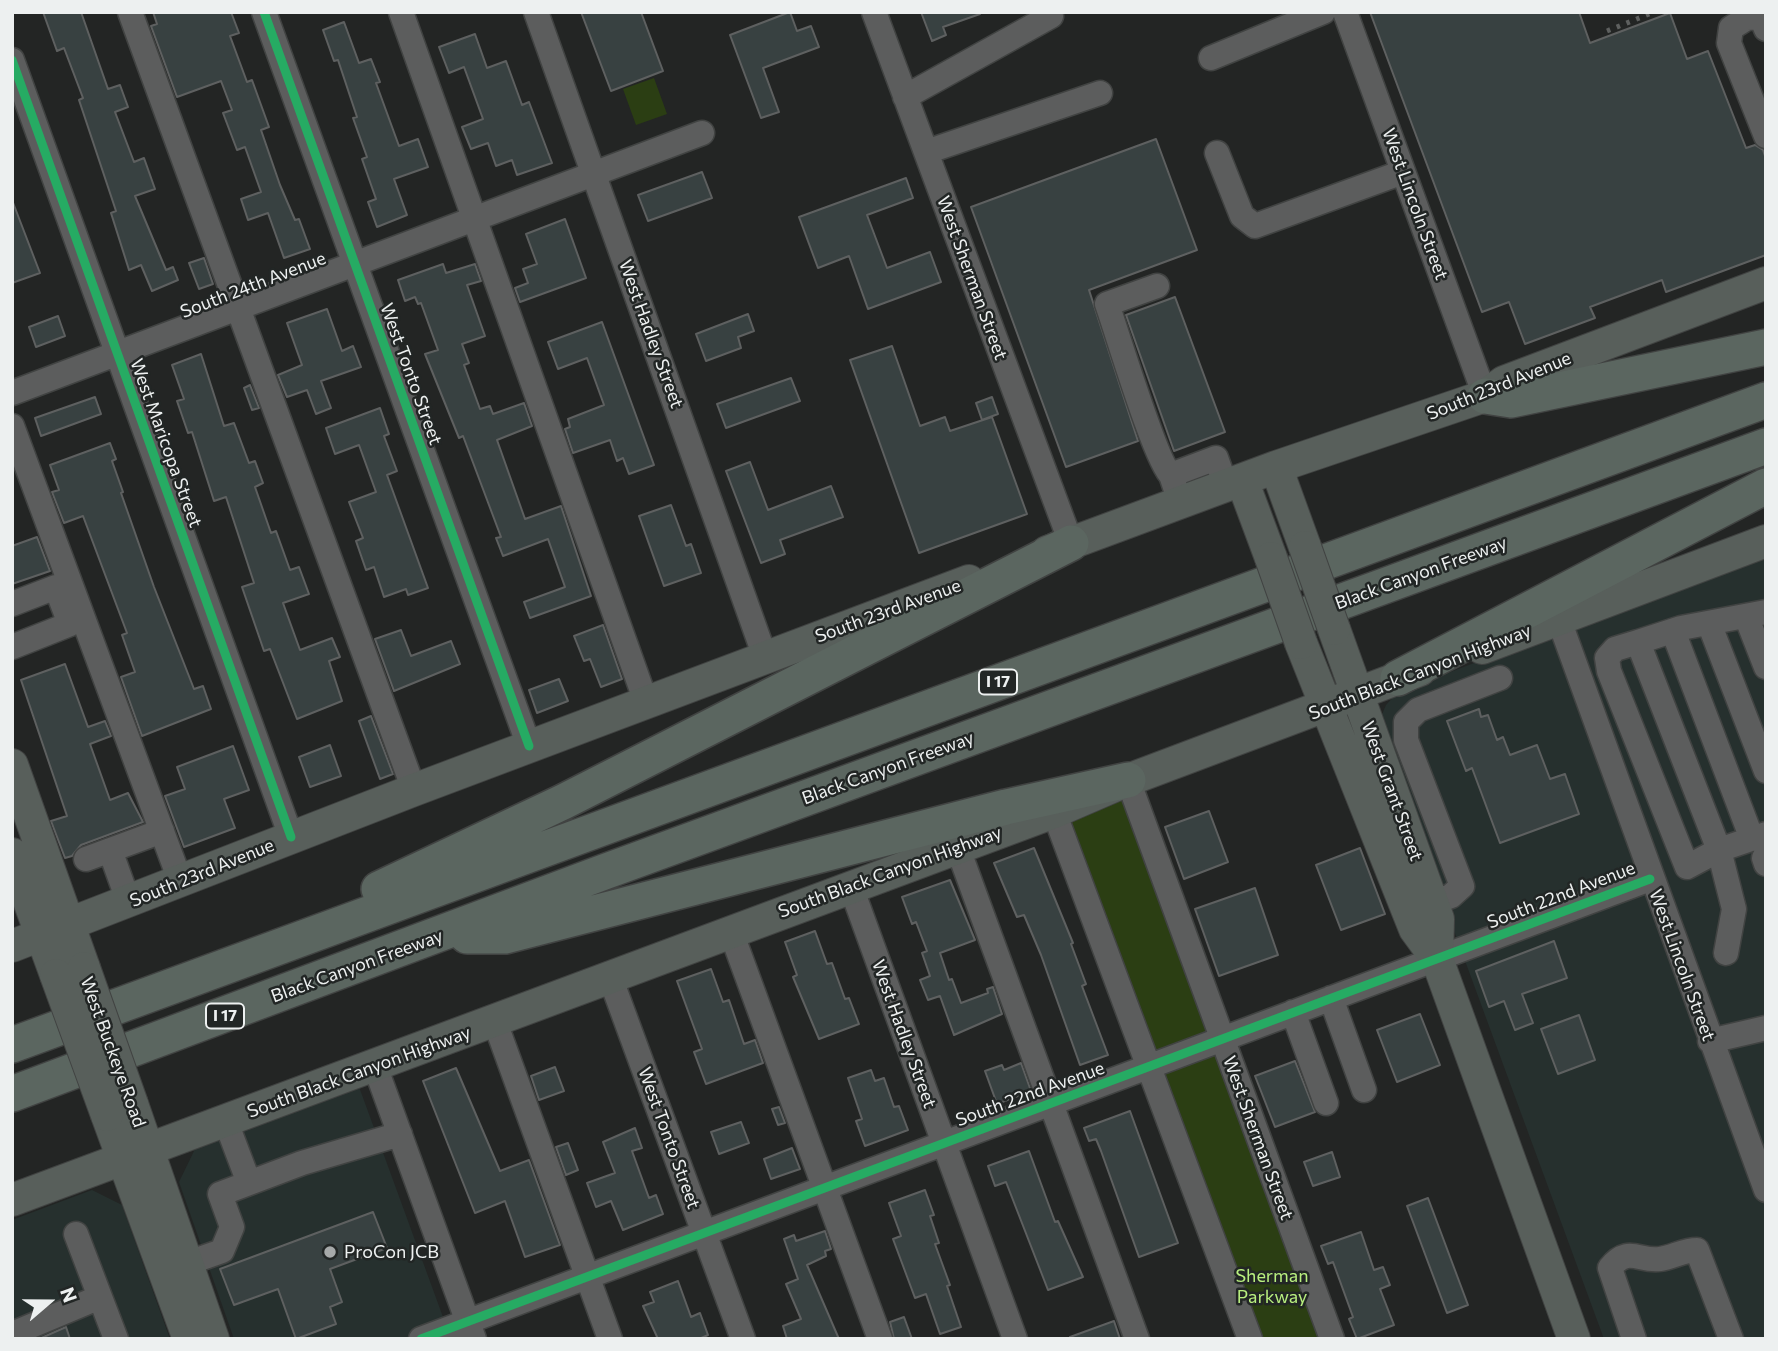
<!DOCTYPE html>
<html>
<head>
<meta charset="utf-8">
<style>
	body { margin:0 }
	#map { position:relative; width:1778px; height:1351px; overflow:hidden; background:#232524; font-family:Commissioner,sans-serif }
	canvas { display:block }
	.frame { position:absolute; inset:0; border:14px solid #edf0f0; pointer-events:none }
	.north { position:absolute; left:14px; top:1267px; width:70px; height:70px; -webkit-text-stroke:5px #222625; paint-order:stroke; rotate:70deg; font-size:19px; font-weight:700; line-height:28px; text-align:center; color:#edf0f0 }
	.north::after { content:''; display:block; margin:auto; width:24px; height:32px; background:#edf0f0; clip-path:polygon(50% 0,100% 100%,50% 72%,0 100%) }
</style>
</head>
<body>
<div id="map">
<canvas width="1778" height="1351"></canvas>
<div class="frame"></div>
<div class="north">N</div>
</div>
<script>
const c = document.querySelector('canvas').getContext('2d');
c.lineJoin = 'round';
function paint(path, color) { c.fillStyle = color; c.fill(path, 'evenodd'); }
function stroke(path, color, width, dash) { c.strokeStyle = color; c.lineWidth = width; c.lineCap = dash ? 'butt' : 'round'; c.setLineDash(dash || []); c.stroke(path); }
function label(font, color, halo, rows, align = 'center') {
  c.font = font + ' Commissioner,sans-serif'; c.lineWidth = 5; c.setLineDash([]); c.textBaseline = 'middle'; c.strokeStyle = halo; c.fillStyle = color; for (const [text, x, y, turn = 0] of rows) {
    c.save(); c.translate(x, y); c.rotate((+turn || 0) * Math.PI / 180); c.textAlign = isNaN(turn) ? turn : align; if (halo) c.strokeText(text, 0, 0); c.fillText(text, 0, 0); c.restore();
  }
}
const built = new Path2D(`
	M1766 552V1339H1604L1381 732 1380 719 1386 705 1396 694 1411 687Z
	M358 1084 451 1339H234L179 1182 195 1149Z
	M92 1190 122 1205 170 1339H12V1220Z`);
const green = new Path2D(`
	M654 78 667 114 636 125 623 89Z
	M1124 798 1209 1028 1205 1033 1160 1049H1154L1069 827 1072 814Z
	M1212 1056H1220L1326 1339H1256L1163 1078 1167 1073Z`);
const building = new Path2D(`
	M43 12H81L108 89 120 85 128 107 115 112 134 162 144 158 155 189 135 196 166 270 173 267 178 280 152 291 141 265 129 270 111 213 116 211 79 100 83 98 64 48 57 51Z
	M153 12H231L239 33 230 36 247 82 252 80 269 127 261 130 280 185 295 220 299 219 310 249 284 258 268 213 248 220 241 199 261 192 245 147 237 150 223 113 232 110 221 81 177 97 151 26 157 24Z
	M581 12H641L663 71 611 91Z
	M790 12 797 31 811 26 819 47 763 68 779 112 761 118 730 35Z
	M921 12H979L980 14 943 27 946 35 932 41Z
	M1370 12H1579L1590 43 1670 13 1687 59 1708 51 1746 148 1755 145 1763 150 1766 159V255L1666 292 1662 280 1590 307 1595 318 1525 344 1509 302 1482 312Z
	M344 22 359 63 371 59 380 82 376 83 399 146 418 139 428 167 394 179 407 215 377 227 368 202 376 199 362 159 367 157 353 118 357 117 338 60 334 61 323 30Z
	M475 34 487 68 506 61 522 105 529 102 552 163 517 175 512 160 496 166 488 143 471 149 462 127 483 119 464 67 449 73 439 47Z
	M1156 139 1197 250 1089 290 1138 441 1066 467 971 207Z
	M702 172 712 198 648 221 638 195Z
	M906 178 913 198 867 215 887 268 930 252 941 282 868 309 849 256 818 268 799 217Z
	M12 200 40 273 12 283Z
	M565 219 586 278 520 302 515 288 528 283 523 269 537 264 526 234Z
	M204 258 213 284 199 289 189 263Z
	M443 264 446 273 475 264 481 281 467 285 485 336 462 344 469 363 464 365 480 409 490 406 493 414 524 403 532 426 497 440 525 519 561 506 591 596 530 618 524 602 565 587 548 539 503 556 496 538 501 537 463 436 459 438 425 354 438 350 421 303 418 304 415 297 405 301 398 280Z
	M1175 297 1225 432 1174 451 1126 315Z
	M327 309 342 351 353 346 361 367 321 381 331 408 316 414 307 390 287 397 278 375 302 365 287 323Z
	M748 314 754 331 738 337 741 348 706 361 696 334Z
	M58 316 65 336 36 347 29 327Z
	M602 322 654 465 629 474 623 458 617 461 610 440 573 453 565 429 570 427 568 419 604 405 587 358 558 369 548 342Z
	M892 346 920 426 945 417 950 431 992 417 1027 514 919 553 850 360Z
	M201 354 224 426 234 423 249 463 255 461 263 483 255 487 271 533 276 531 290 570 299 567 309 594 283 603 300 650 332 638 340 657 329 661 342 701 297 719 270 649 264 651 242 587 254 583 226 497 214 501 192 432 188 433 177 401 184 399 172 365Z
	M791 378 800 401 726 428 717 404Z
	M250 385 259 408 252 410 244 388Z
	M95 397 101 414 41 436 35 418Z
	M992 397 998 414 982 420 976 403Z
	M380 408 389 434 384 436 397 471 387 475 428 588 408 595 406 589 384 597 374 567 366 570 356 541 363 538 349 502 376 492 359 445 335 454 326 428Z
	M110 443 116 459 112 461 123 492 121 493 154 587 194 689 203 686 211 709 142 736 121 677 135 672 122 635 127 633 83 516 64 523 52 492 59 490 50 465Z
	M750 462 768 510 831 486 843 517 780 540 785 554 761 563 726 471Z
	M671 505 686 546 691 544 701 573 664 586 639 516Z
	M37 537 50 571 12 584V546Z
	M603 625 622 679 601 687 590 659 584 661 574 636Z
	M401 630 411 656 451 641 460 664 394 691 375 639Z
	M65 664 88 727 105 721 111 736 90 744 110 800 128 793 143 822 81 845 72 856 65 858 51 821 67 816 21 680Z
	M559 679 568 701 537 713 529 690Z
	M1479 709 1481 717 1488 715 1497 740 1503 737 1510 755 1537 745 1550 779 1565 774 1579 814 1500 843 1472 768 1466 771 1447 721Z
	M371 716 393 774 380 779 359 721Z
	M330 745 341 776 310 787 299 757Z
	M233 746 249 790 224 799 235 828 184 847 165 796 185 789 177 767Z
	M1209 811 1228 862 1184 879 1165 827Z
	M1034 848 1073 943 1071 944 1086 984 1082 986 1108 1055 1080 1065 1041 955 1024 915 1017 917 994 863Z
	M1360 848 1385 914 1341 930 1316 865Z
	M950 880 975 940 940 953 949 980 952 979 961 1003 988 993 987 989 993 987 1002 1014 954 1035 940 996 928 1000 920 980 930 976 922 953 927 951 916 922 912 924 902 897Z
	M1255 888 1278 955 1219 976 1195 909Z
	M815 931 827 964 832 963 845 999 849 998 859 1024 819 1039 793 977 797 975 785 942Z
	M1554 941 1567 978 1522 994 1533 1023 1515 1030 1504 1001 1489 1007 1476 971Z
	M711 969 723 1002 729 1000 744 1044 755 1040 763 1063 706 1084 694 1052 702 1049 677 981Z
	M1420 1014 1440 1065 1397 1082 1377 1030Z
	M1579 1015 1595 1060 1558 1074 1541 1029Z
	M1295 1061 1315 1112 1275 1127 1255 1076Z
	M1021 1063 1031 1091 997 1104 985 1071 1002 1065 1004 1070Z
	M555 1067 564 1091 539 1100 531 1076Z
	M456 1068 500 1171 529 1160 560 1245 525 1257 505 1201 475 1213 423 1081Z
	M871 1070 875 1081 884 1078 894 1107 899 1106 908 1130 865 1146 856 1121 862 1119 848 1078Z
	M779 1107 785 1123 778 1125 772 1109Z
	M1130 1111 1178 1243 1139 1257 1101 1151 1096 1139 1089 1141 1084 1128Z
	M741 1122 749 1143 719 1154 711 1132Z
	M635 1128 642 1148 632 1151 649 1198 656 1195 663 1214 623 1230 611 1201 596 1207 587 1183 615 1173 603 1142Z
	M568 1143 578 1170 566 1175 556 1147Z
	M792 1148 800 1169 771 1179 764 1159Z
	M1029 1151 1055 1222 1058 1221 1083 1277 1048 1290 1006 1182 995 1186 988 1166Z
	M1332 1152 1340 1177 1313 1186 1304 1162Z
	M925 1190 934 1215 930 1216 939 1243 935 1244 950 1285 947 1286 961 1327 940 1334 926 1294 915 1298 893 1239 901 1236 889 1203Z
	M1428 1198 1468 1305 1447 1313 1407 1206Z
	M373 1212 387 1248 330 1269 342 1302 330 1307 336 1324 296 1339 278 1289 234 1305 220 1269Z
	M825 1231 831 1249 825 1251 826 1256 807 1265 839 1339H787L783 1326 801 1319 786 1284 798 1279 784 1239 794 1235 796 1241Z
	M1361 1232 1374 1270 1383 1267 1390 1285 1380 1289 1394 1325 1357 1339 1349 1319 1353 1317 1333 1262 1328 1264 1321 1246Z
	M678 1281 691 1317 700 1313 708 1335 699 1339H658L643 1306 654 1302 650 1292Z
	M904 1317 912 1339H894L890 1322Z
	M1114 1321 1120 1339H1071L1070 1337Z
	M66 1327 70 1339H39Z`);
const minor = new Path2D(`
	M130 12 414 790
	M264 12 529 746
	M401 12 646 702
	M536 12 765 657
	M874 12 1071 543
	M1345 12 1485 396
	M1766 29 1761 17 1747 18 1731 28 1729 43 1766 136
	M1211 58 1323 12
	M12 60 291 837
	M905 97 1051 16
	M926 152 1100 93
	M1217 153 1242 216 1255 226 1403 172
	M1157 286 1107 304C1117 332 1156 463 1171 475
	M12 393 702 133
	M12 426 181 883
	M1176 490 1171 475 1216 458 1226 486
	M12 604 56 587 70 624 12 647
	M1766 612 1681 628 1638 642 1719 850 1766 834
	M1746 616 1766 667
	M1559 620 1766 1190
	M1709 623 1766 771
	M1673 631 1752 839
	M1638 642 1615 649 1607 658 1609 671 1687 867 1719 850 1734 909 1726 953
	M1128 780 1332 1339
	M1054 812 1250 1339
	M957 846 1137 1339
	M110 850 129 903
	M1764 858 1766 864
	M86 859 162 831
	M851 887 1015 1339
	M1432 903 1451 896 1462 886 1406 740V722L1418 710 1500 678
	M731 932 880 1339
	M610 977 743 1339
	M1331 998 1364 1090
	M1293 1012 1326 1103
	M495 1022 610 1339
	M1710 1041 1766 1028
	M375 1066 474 1339
	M226 1122 249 1183
	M76 1234 116 1339
	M188 1263 222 1251 232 1227 220 1194 302 1163 400 1134
	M12 1334 100 1297
	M421 1339 1650 879
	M1634 1339 1610 1268C1628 1245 1639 1262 1660 1259 1673 1257 1684 1250 1697 1250L1731 1339`);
const major = new Path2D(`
	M1276 467 1305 547
	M1242 480 1271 558
	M1047 552 1276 467 1485 396 1504 382 1766 283
	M1334 629 1438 919 1437 959
	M1301 643 1415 929 1437 959 1574 1339
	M1482 648 1766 541
	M12 765 84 968
	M12 854 56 975
	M12 946 414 790 969 581
	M132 1104 213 1339
	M107 1115 189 1339
	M12 1200 1054 812 1128 780 1420 670`);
const highway = new Path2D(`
	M1485 396 1511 400 1766 347
	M1398 678 1766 486
	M379 889 563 802 1071 543
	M467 936H505L1006 807 1128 780
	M12 1045 1766 400
	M12 1094 604 872 1766 446`);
const rail = new Path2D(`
	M1607 31 1654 12`);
const majorBridge = new Path2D(`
	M1305 547 1334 629
	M1271 558 1301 643
	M84 968 132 1104
	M56 975 107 1115`);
const cycleway = new Path2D(`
	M264 12 529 746
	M12 60 291 837
	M421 1339 1650 879`);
const markers = [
	[330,1252,7,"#a6a9a9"]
];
const shields = [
	[998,682,38],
	[225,1016,38]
];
const shieldNames = [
	["I 17",998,682],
	["I 17",225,1016]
];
const streetNames = [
	["West Lincoln Street",1415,204,70],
	["West Sherman Street",972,278,70],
	["South 24th Avenue",253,285,-21],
	["West Hadley Street",651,334,70],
	["West Tonto Street",411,374,70],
	["South 23rd Avenue",1499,386,-22],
	["West Maricopa Street",166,443,70],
	["Black Canyon Freeway",1421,573,-20],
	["South 23rd Avenue",888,611,-20],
	["South Black Canyon Highway",1420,672,-21],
	["Black Canyon Freeway",888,768,-20],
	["West Grant Street",1392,791,70],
	["South Black Canyon Highway",890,872,-20],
	["South 23rd Avenue",202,873,-22],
	["South 22nd Avenue",1561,895,-21],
	["West Lincoln Street",1682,965,70],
	["Black Canyon Freeway",357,966,-20],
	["West Hadley Street",904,1034,70],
	["West Buckeye Road",113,1052,70],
	["South Black Canyon Highway",359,1072,-20],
	["South 22nd Avenue",1030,1094,-20],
	["West Tonto Street",669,1138,70],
	["West Sherman Street",1258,1138,70]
];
const poiNames = [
	["ProCon JCB",344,1252]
];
const parkNames = [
	["Sherman",1272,1276],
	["Parkway",1272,1297]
];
paint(built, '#26302e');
paint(green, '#2b3e13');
paint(building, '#384141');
stroke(building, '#5e6060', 2);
stroke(minor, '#414342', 27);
stroke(major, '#414342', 34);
stroke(highway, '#414342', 38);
stroke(minor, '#5c5d5d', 24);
stroke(major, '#585f5b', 32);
stroke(highway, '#5b6660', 35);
stroke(rail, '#5e605f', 5, [3.5, 7]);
stroke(majorBridge, '#414342', 34, []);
stroke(majorBridge, '#585f5b', 32);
stroke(cycleway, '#26ab63', 9);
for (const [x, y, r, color] of markers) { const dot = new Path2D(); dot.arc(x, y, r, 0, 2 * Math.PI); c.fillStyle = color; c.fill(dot); stroke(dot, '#222625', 2.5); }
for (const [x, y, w] of shields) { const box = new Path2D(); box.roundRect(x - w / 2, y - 12.5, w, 25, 5); c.fillStyle = '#222625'; c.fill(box); stroke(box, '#edf0f0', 2); }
label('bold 16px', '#edf0f0', null, shieldNames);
label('18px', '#edf0f0', '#222625', streetNames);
label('18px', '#edf0f0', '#222625', poiNames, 'left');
label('18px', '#b9f07f', '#222625', parkNames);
</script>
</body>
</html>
